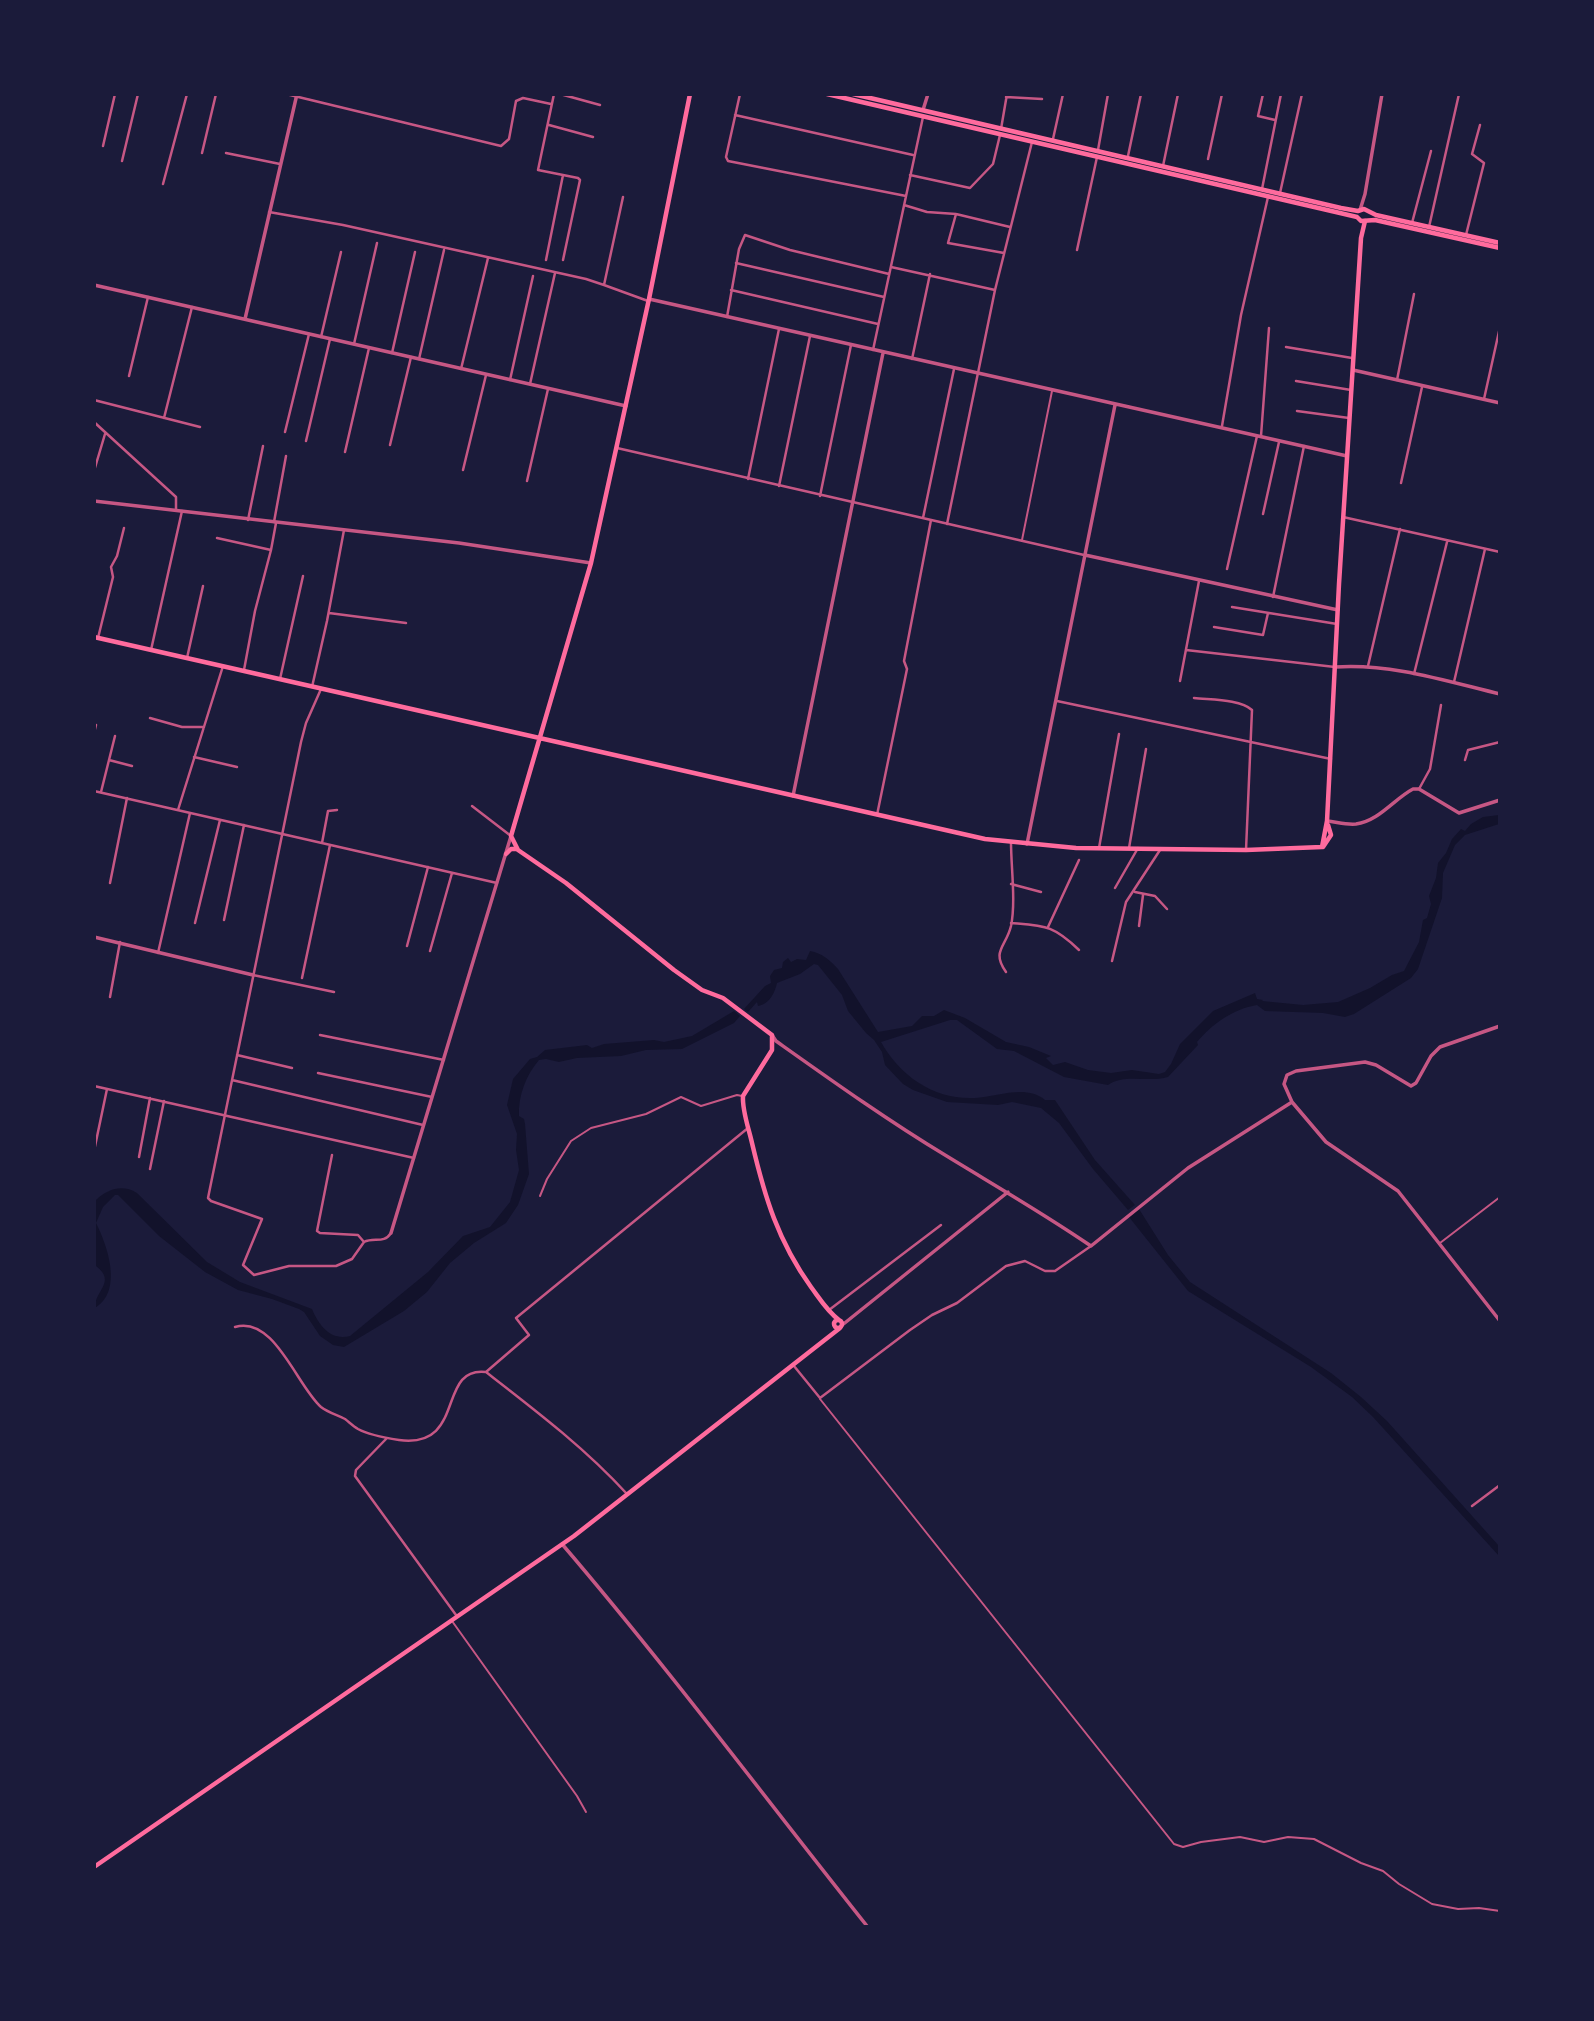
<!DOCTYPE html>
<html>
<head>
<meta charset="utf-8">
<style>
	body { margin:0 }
	#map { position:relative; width:1594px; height:2021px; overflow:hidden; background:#1b1b3a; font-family:Inter,sans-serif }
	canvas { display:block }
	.frame { position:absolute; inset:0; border:96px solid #1b1b3a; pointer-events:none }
</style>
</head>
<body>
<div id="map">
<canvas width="1594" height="2021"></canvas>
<div class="frame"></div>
</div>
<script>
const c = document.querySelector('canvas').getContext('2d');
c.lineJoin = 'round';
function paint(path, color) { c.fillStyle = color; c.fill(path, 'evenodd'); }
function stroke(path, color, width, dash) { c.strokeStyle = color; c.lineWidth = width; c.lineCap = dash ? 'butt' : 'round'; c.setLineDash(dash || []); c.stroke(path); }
const water = new Path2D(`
	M1499 815V824L1465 835 1455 845 1443 873 1442 898 1418 969 1411 978 1354 1014 1345 1017 1323 1013 1265 1011 1257 1005C1233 1009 1212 1024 1197 1042L1198 1045 1168 1077C1148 1083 1125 1073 1108 1085L1064 1077 1014 1051 997 1049 957 1020H950L881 1042C900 1076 934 1100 975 1098 997 1097 1026 1084 1045 1100H1055L1095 1160 1135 1205 1128 1210 1093 1169 1059 1123 1041 1108 1012 1102 998 1105 947 1102 913 1090 903 1084 885 1065 882 1052 874 1040 866 1033 848 1011 842 995 818 965 814 964 800 974 777 983C775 992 770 1004 758 1006L757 1002 748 1012 744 1009 765 986 771 983 770 976 774 970 782 968 783 962 788 958 791 962 797 959 806 960 810 951C822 953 830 960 838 969L878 1032 912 1026 922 1016H934L944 1010 965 1018 1006 1042 1029 1047 1051 1056 1046 1058 1053 1065 1065 1062 1088 1070 1111 1073 1132 1070 1159 1074 1165 1072 1171 1064 1180 1044 1213 1011 1255 993 1257 999 1263 1000 1262 1001 1303 1005 1338 1002 1370 988 1392 975 1404 971 1419 942 1423 920 1427 918 1431 904 1429 896 1436 878 1438 863 1446 853 1452 839 1461 829 1465 831 1471 824 1483 817Z
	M734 1011 740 1016 734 1023 682 1049 646 1050 621 1056 577 1058 559 1062 546 1059 539 1060C526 1075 518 1096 519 1116L524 1119 525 1124 529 1174 518 1205 506 1223 474 1243 450 1263 427 1292 404 1311 344 1347 333 1345 320 1336 304 1312 299 1309 272 1299 238 1290 205 1272 159 1236 118 1195H115L103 1207 96 1223C108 1247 123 1291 95 1308 94 1291 117 1282 96 1266V1200C108 1189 122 1184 137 1193L207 1262 240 1282 312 1309C319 1326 331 1341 350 1336L428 1272 463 1236 490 1227 510 1202 519 1170 516 1150 517 1134 507 1105 513 1079 530 1059 537 1057 545 1050 587 1045 592 1048 604 1044 654 1040 664 1042 692 1036Z
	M1139 1209 1168 1255 1190 1282 1331 1373 1361 1397 1387 1421 1499 1546V1556L1373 1417 1352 1397 1311 1367 1188 1291 1129 1217Z`);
const service = new Path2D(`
	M1022 540 1052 391
	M540 1196 547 1179 571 1141 591 1128 646 1114 681 1097 701 1106 737 1095 742 1096
	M1440 1243 1500 1197
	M820 1399 1174 1844 1183 1847 1201 1842 1240 1837 1264 1842 1288 1837 1314 1839 1361 1863 1383 1871 1399 1884 1432 1904 1458 1909 1479 1908 1500 1911
	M452 1621 577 1796 586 1812`);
const minor = new Path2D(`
	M286 94 501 146 509 139 516 101 523 98 551 104
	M554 94 538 170 578 178 580 180 563 260
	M560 94 600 105
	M740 94 726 157 728 161 906 196
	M1263 94 1258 116 1275 120
	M1006 97 1042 99
	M735 115 913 155
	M549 125 593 137
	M1001 129 1007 94
	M1053 139 1063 94
	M103 146 115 94
	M1098 150 1108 94
	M202 153 216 94
	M226 153 280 164
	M1128 156 1141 94
	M1208 159 1222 94
	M122 161 138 94
	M1163 166 1178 94
	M910 175 970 188 993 164 1000 135
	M163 184 187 94
	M1262 189 1281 94
	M1280 193 1302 94
	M623 197 604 285 648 301
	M904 205 927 212 956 214 1010 227
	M269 212 343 225 586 279 604 285
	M956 214 948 243 1004 253
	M1412 223 1431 151
	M1429 227 1459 94
	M1466 235 1484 163 1472 154 1480 125
	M1077 250 1097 157
	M546 260 563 175
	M736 263 884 297
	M891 267 995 290
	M731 290 878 324
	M727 317 739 249 745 235 790 250 889 274
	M321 337 341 252
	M354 344 377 243
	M1286 347 1352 358
	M873 350 923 117
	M392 353 415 252
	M419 359 444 250
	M912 359 930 274
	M461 369 488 258
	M129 376 148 297
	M510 380 533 276
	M1397 380 1414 294
	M1296 381 1351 390
	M530 384 555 273
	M1484 399 1500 327
	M94 400 200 427
	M1297 411 1349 418
	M164 418 192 307
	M94 422 176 497V510
	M1222 426 1241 315 1268 197
	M285 432 309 334
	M1261 436 1269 328
	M306 441 330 339
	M390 445 411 357
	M617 448 1084 555
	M345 452 369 348
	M463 470 486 375
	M94 471 105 434
	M748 479 779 329
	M527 481 548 389
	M1401 483 1422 387
	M779 486 810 336
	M820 496 851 345
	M1263 514 1279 442
	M1343 517 1500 552
	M923 518 954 369
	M248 520 263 446
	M274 522 286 456
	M947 524 995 290 1032 142
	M217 538 271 550 255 611 244 670
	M271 550 276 523
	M1227 569 1257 436
	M1273 597 1304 446
	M1232 607 1337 624
	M329 613 406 623
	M1214 627 1263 635 1268 613
	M98 638 113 577 111 567 117 556 124 528
	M151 650 182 511
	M1186 650 1335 667
	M187 658 203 586
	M1368 666 1400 529
	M1414 674 1447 542
	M280 679 303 576
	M1180 681 1199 581
	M1454 682 1485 549
	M312 687 327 621 344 530
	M321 689 306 723 301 742 208 1198 211 1201 262 1219 243 1265 254 1275 289 1266H336L352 1259 364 1242C374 1237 384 1244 391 1233
	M1194 698C1210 700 1240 699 1252 710L1246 850
	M1057 701 1331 759
	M150 718 182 727H204
	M94 733 96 725
	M194 757 237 767
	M109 760 132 766
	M1465 760 1468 750 1500 742
	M1419 789 1430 769 1441 705
	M94 791 497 883
	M101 792 115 736
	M472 806 511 836
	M178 810 223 666
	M877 815 907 669 904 661 931 520
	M322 843 328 811 337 810
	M1099 848 1119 734
	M1129 848 1146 749
	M110 883 127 798
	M1011 884 1041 892
	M1115 888 1138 848
	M1135 892 1155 896 1167 909
	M224 920 244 825
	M195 923 220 820
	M1011 923C1045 926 1053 925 1079 950
	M1139 926 1143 895
	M1048 927 1079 860
	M407 946 428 867
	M430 951 452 873
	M158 953 190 813
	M1112 961 1126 902 1160 850
	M1006 972C991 951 1006 947 1011 926 1016 902 1011 867 1011 842
	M253 975 334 992
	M302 978 330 845
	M110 997 120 942
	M320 1035 444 1060
	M237 1055 292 1068
	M318 1073 432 1097
	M232 1080 423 1125
	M94 1086 414 1158
	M94 1151 107 1089
	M332 1155 317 1231 320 1233 358 1235 364 1242
	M139 1157 150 1098
	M150 1169 164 1101
	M829 1310 941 1225
	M235 1327C274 1315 297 1386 321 1407 327 1412 337 1415 345 1419 349 1422 353 1426 358 1429 369 1435 386 1438 399 1440 467 1449 436 1366 486 1372 535 1410 585 1448 627 1494
	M794 1366 820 1398 910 1330 932 1315 957 1303 1006 1266 1025 1261 1045 1271H1055L1091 1246
	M486 1372 529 1335 516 1318 748 1128
	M387 1438 356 1470 355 1476 456 1615
	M1472 1506 1500 1485`);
const tertiary = new Path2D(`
	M923 110 928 94
	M1360 210 1365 194 1382 94
	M94 285 626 406
	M649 299 1347 456
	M245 319 297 94
	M1353 370 1500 403
	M94 501 459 543 591 563
	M1085 555 1338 610
	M1335 667C1390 663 1446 681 1500 694
	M793 796 883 353
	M1327 821C1337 822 1346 825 1356 824 1379 821 1394 799 1413 789H1419L1459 813 1500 800
	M1027 844 1115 405
	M94 937 253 975
	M1500 1026 1440 1047 1431 1056 1416 1083 1411 1086 1376 1065 1365 1062 1296 1071 1287 1075 1284 1084 1292 1102 1326 1142 1398 1191 1500 1321
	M772 1035 776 1041C831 1080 887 1120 945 1155 994 1185 1043 1213 1091 1246L1188 1168 1292 1102
	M391 1233 511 836
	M841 1326 1008 1192
	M562 1544C668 1668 766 1799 867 1926`);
const secondary = new Path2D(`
	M690 94 649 299 591 563 511 836 518 850 566 883 674 970 702 990 723 998 772 1035V1050L743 1096C742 1111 749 1129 752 1143 765 1198 778 1241 811 1287 820 1299 827 1311 839 1320
	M94 637 985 839 1076 848 1246 850 1322 847
	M1322 847 1327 821 1339 584 1361 238 1365 221
	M1323 847 1331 835 1328 825
	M506 854 511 849H516
	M834 1324a4 4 0 1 1 8 0a4 4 0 1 1-8 0Z
	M94 1867 574 1536 840 1328`);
const primary = new Path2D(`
	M827 94 1340 213 1357 217 1361 221 1375 220 1500 248
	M853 94 1341 208 1358 211 1364 209 1376 215 1500 243`);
paint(water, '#12122b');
stroke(service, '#c65784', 2);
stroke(minor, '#c65784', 2.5);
stroke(tertiary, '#c65784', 3.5);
stroke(secondary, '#ff6b9d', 4.5);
stroke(primary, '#ff6b9d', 4.5);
</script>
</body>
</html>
